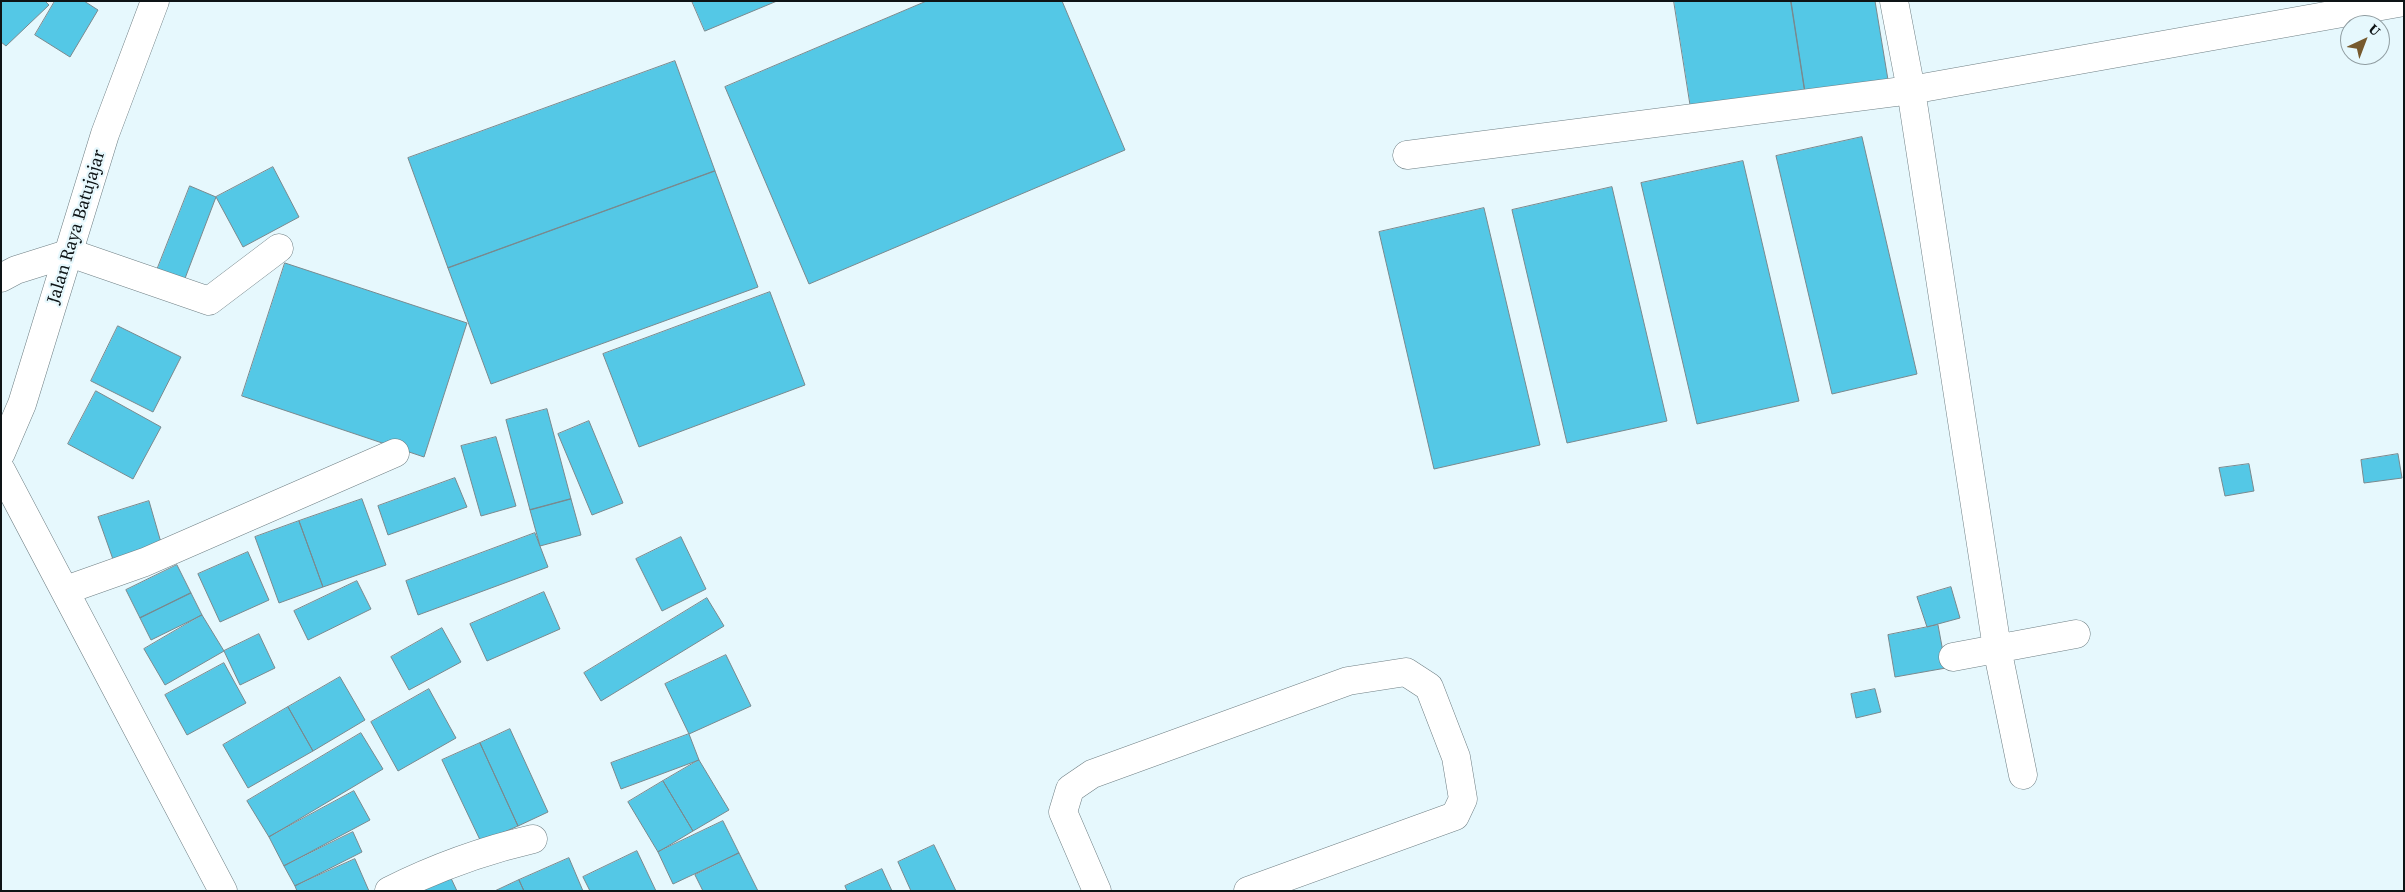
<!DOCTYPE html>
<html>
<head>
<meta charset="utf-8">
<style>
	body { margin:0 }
	#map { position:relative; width:2405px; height:892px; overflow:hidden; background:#e6f8fd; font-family:"Source Serif 4",serif }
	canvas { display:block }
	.frame { position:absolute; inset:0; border:2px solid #0e1416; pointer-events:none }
	.north { position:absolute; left:2340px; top:15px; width:50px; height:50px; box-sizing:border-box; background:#e6f8fd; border:1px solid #909da1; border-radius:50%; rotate:43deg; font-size:14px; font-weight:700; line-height:20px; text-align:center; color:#0e1416 }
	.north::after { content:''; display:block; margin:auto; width:18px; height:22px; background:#775a2e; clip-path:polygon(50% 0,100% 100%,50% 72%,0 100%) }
</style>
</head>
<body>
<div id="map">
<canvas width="2405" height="892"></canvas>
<div class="frame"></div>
<div class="north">U</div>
</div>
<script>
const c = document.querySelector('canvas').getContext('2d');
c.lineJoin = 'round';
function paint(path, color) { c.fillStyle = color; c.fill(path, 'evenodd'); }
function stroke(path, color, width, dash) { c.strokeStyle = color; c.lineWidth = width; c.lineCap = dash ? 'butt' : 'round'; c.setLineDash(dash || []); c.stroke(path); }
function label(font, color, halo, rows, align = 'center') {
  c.font = font + ' "Source Serif 4",serif'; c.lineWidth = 4.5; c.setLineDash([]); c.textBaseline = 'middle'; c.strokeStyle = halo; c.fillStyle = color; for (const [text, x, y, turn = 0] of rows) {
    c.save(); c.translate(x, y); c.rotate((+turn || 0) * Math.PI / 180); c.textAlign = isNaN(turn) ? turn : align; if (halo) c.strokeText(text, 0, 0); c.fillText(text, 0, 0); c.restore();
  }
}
const building = new Path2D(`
	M1 1H45L49 5 6 46 1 42Z
	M55 1H84L98 10 70 57 35 35Z
	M692 1H777L705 31Z
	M927 1H1062L1125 150 809 284 725 87Z
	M1674 1H1791L1806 98 1692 115Z
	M1791 1H1875L1889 86 1806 98Z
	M675 61 715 171 448 268 408 158Z
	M1862 137 1917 374 1832 394 1776 156Z
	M1743 161 1799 401 1697 424 1641 183Z
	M273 167 299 217 243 247 216 197Z
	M715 171 758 287 491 384 448 268Z
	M190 186 216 197 184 281 157 270Z
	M1612 187 1667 421 1567 443 1512 210Z
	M1484 208 1540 445 1434 469 1379 232Z
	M285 263 467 323 424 457 242 396Z
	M770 292 805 385 639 447 603 354Z
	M118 326 181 357 153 412 91 381Z
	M96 391 161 427 133 479 68 444Z
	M547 409 571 499 530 510 506 420Z
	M589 421 623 503 592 515 558 434Z
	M496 437 516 506 481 516 461 446Z
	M2398 454 2402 478 2364 483 2361 460Z
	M2249 464 2254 491 2225 496 2219 468Z
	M455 478 467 507 388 535 378 506Z
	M362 499 386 565 323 587 299 521Z
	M571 499 581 535 540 546 530 510Z
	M149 501 162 546 115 565 98 517Z
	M299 521 323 587 279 603 255 537Z
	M535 533 548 567 418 615 406 581Z
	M681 537 706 589 662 611 636 559Z
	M248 552 269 600 220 622 198 574Z
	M177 565 191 593 140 618 126 590Z
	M357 581 371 609 308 640 294 611Z
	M1951 587 1960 618 1927 627 1917 597Z
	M544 592 560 629 487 661 470 624Z
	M191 593 202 615 151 640 140 618Z
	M707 598 724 626 601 701 584 673Z
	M202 615 224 651 165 685 144 649Z
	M1938 625 1946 668 1895 677 1888 635Z
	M442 628 461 662 409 690 391 657Z
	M259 634 275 668 240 685 224 651Z
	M726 655 751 706 689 734 665 684Z
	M224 663 246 703 187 735 165 695Z
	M340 677 365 720 313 751 288 707Z
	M429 689 456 738 398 771 371 722Z
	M1875 689 1881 712 1856 718 1851 694Z
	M288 707 313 751 248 788 223 745Z
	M510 729 548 812 518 826 480 743Z
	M361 733 383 769 269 837 247 801Z
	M689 734 699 760 621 789 611 763Z
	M480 743 518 826 481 842 442 760Z
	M699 760 729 810 693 831 663 781Z
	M663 781 693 831 658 852 628 802Z
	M354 791 370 820 284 866 269 837Z
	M723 821 739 853 673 884 658 852Z
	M353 832 362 852 295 886 284 866Z
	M934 845 956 891H911L898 862Z
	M637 851 656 891H590L583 877Z
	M739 853 758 891H703L695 875Z
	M569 858 583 891H524L519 880Z
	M355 859 369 891H297L295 886Z
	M882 869 892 891H847L845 886Z
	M450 876 457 891H416Z
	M519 880 524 891H495Z`);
const minor = new Path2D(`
	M1894 1 1911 90 2404 2
	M1407 155 1911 90 1997 648 2023 775
	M1 278 16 270 70 253 209 301 279 248
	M1 470 223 891
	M66 590 145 562 395 453
	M1953 657 2076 634
	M389 891C437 867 481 851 533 839
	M1097 891 1063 812 1070 789 1092 774 1348 681 1406 672 1429 687 1456 757 1463 799 1455 816 1248 891`);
const highway = new Path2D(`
	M1 453 22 404 105 134 155 1`);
const streetNames = [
	["Jalan Raya Batujajar",77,227,-73]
];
paint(building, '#54c8e6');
stroke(building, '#79898e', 1);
stroke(minor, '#6f7f84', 29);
stroke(highway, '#6f7f84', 29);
stroke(minor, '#fff', 28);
stroke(highway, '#fff', 28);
label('18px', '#0e1416', '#e6f8fd', streetNames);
</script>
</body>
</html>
